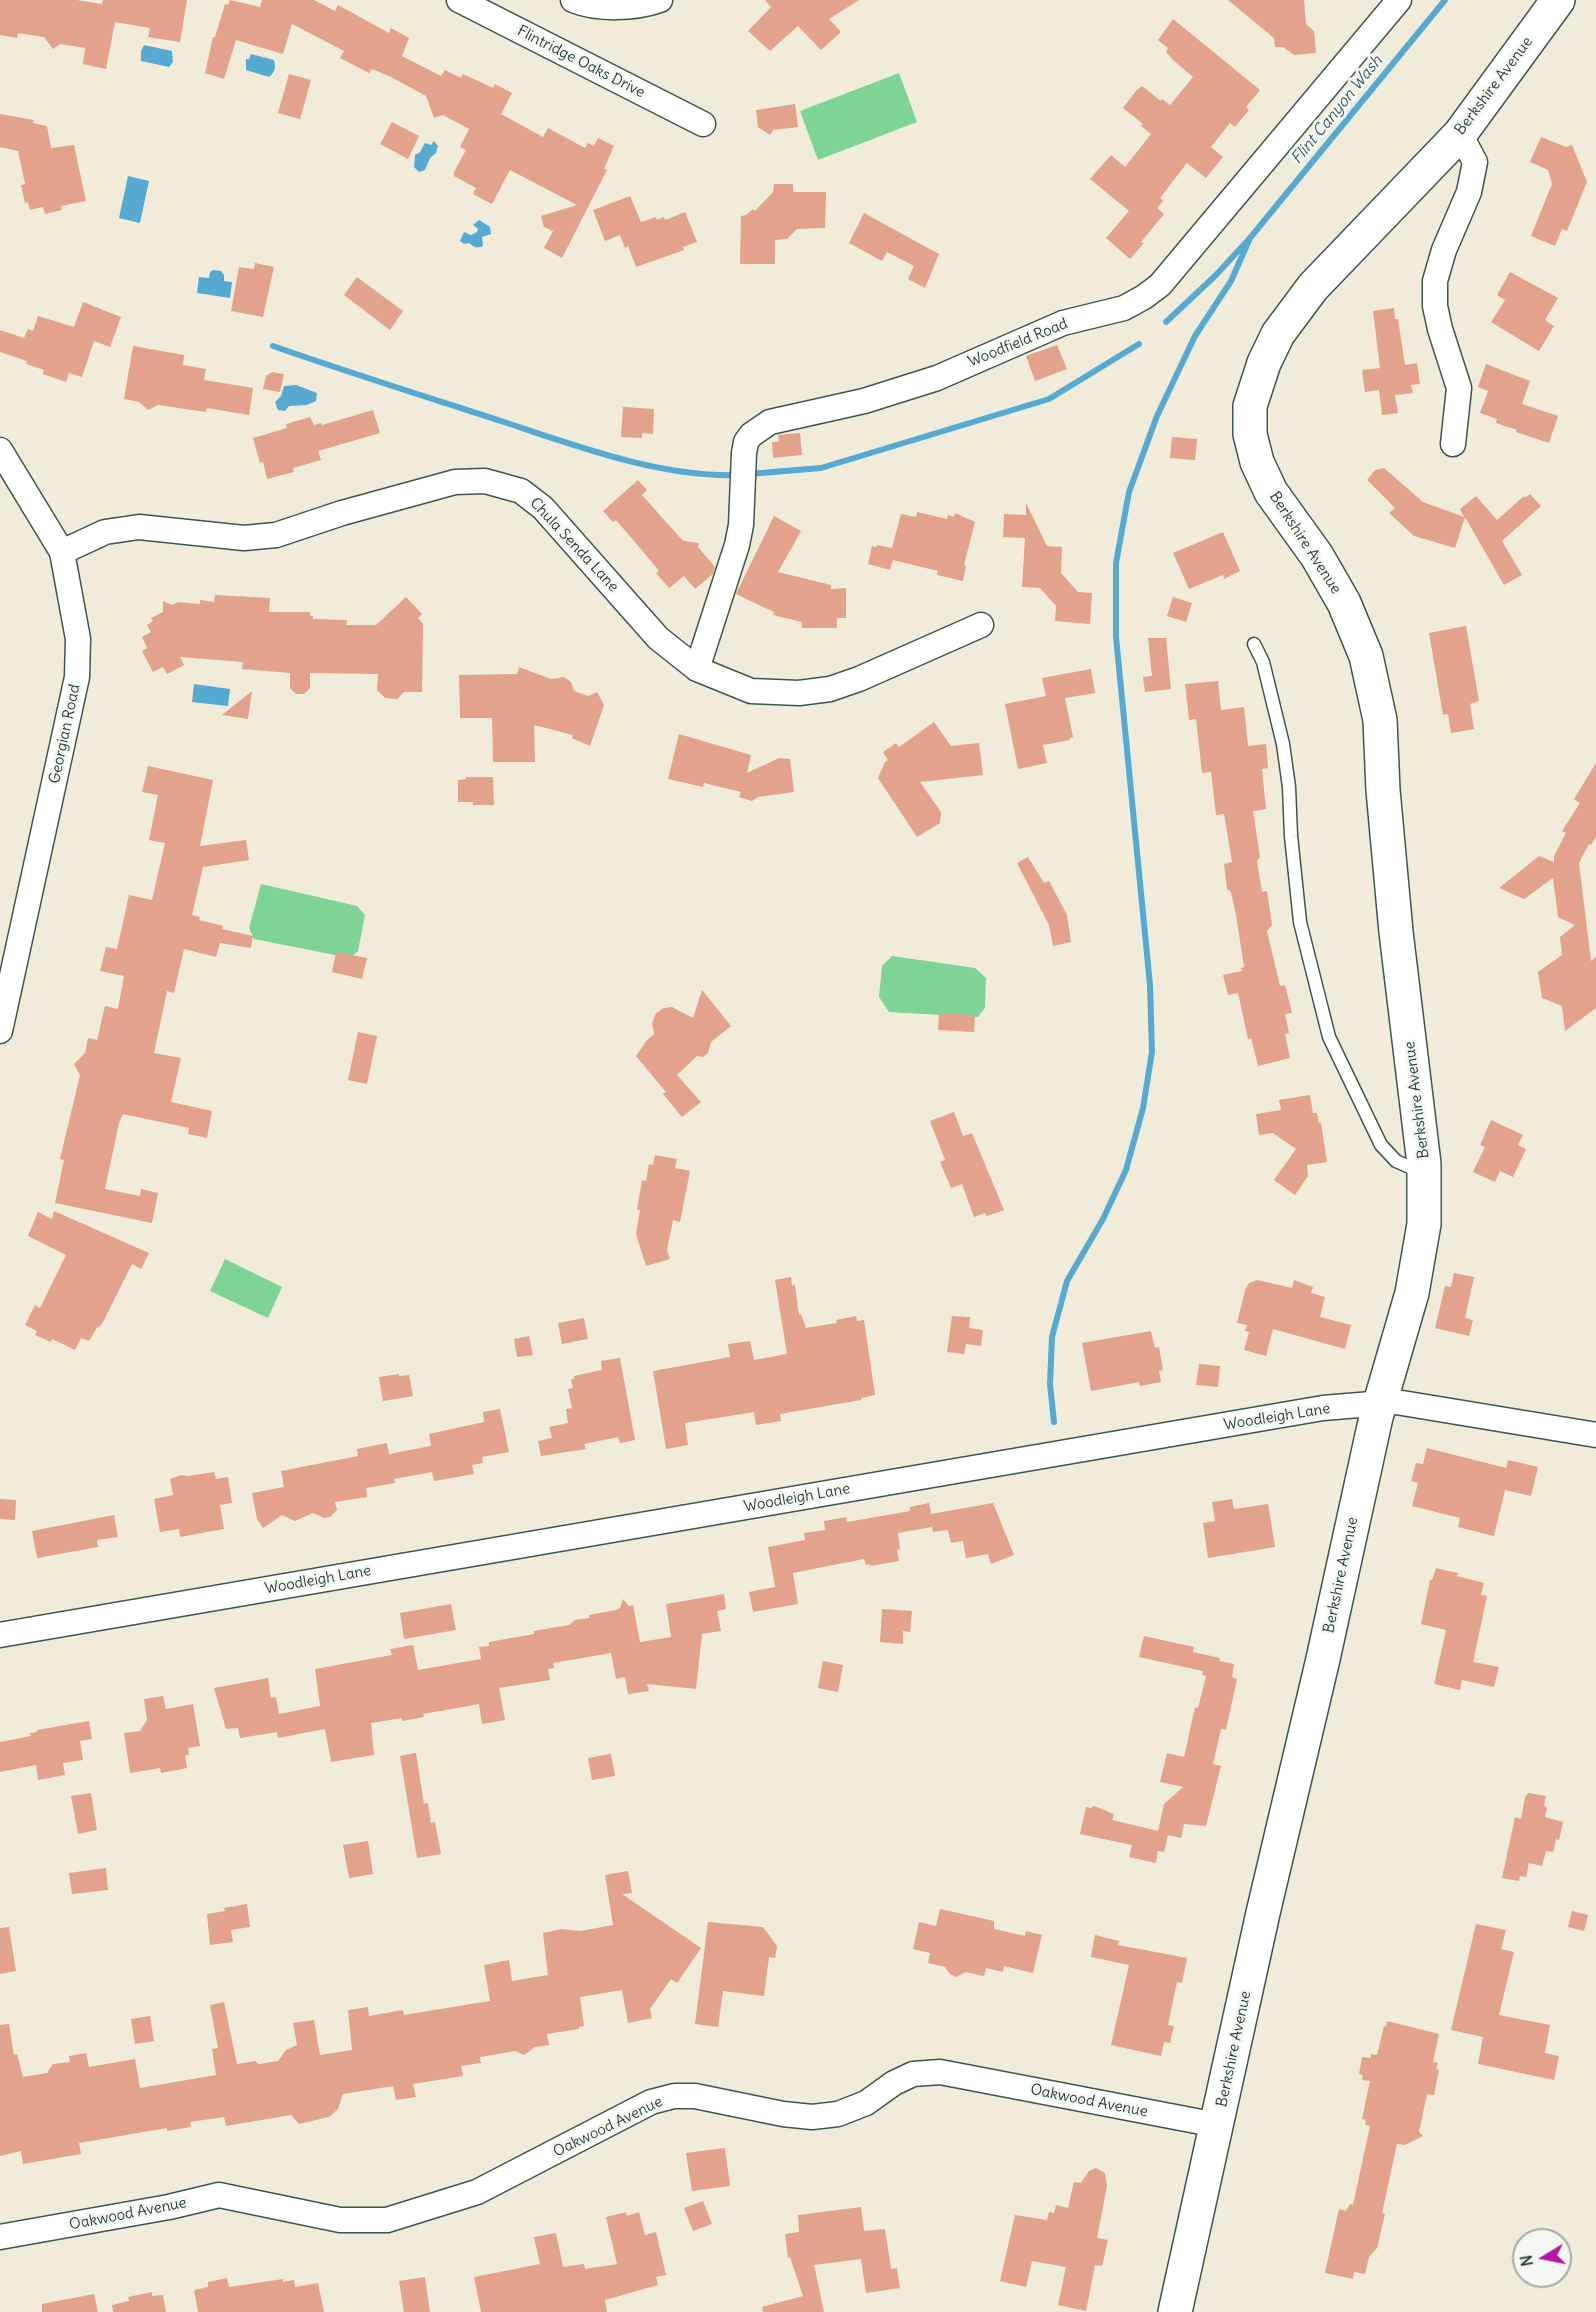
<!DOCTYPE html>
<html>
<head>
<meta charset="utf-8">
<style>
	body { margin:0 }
	#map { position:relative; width:1596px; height:2312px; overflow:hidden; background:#f1ecda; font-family:Delius,sans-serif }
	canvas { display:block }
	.north { position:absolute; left:1512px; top:2228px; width:60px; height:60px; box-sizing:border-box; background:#f6f6f2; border:2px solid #a0aca6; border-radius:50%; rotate:260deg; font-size:16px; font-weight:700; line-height:24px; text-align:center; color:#1f3d34 }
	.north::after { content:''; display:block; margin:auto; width:21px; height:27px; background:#b5179e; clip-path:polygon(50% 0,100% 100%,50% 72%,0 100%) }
</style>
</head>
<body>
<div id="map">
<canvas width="1596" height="2312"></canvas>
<div class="north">N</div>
</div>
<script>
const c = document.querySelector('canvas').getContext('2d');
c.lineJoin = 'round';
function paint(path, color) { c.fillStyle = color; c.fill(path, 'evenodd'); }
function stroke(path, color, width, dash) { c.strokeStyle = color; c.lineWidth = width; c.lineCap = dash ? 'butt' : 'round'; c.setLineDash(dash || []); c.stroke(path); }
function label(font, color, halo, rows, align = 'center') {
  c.font = font + ' Delius,sans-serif'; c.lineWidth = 6; c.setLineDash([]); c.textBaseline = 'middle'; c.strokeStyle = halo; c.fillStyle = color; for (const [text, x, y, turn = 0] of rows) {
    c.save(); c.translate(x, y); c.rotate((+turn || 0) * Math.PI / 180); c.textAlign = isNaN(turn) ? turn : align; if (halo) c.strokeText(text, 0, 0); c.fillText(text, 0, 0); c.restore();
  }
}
const green = new Path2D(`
	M899 73 917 122 818 160 800 111Z
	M261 884 357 906 365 915 358 951 350 958 254 939 249 928Z
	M892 956 975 968 986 978 985 1008 978 1017 889 1012 879 997 882 966Z
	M225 1259 282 1287 268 1318 210 1291Z`);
const water = new Path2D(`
	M144 45 172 51 173 62 169 67 141 61V51Z
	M251 54 274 60C276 68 275 72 269 77L246 70V59H249Z
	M434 141 438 146 436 153 430 158 425 170 419 172 414 167 415 155 420 152 425 143 431 145Z
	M128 176 149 181 140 223 119 218Z
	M479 220 490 227 491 234 482 237 483 246C476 249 474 247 469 243L464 244 460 241 464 232 471 235 477 232 478 229 473 225Z
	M213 270 221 271 224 275V281L232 282 230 298 197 293 199 277 209 278 210 272Z
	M296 385 317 393 316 401 307 405 289 406 285 411 278 410 275 402 281 396 284 386Z
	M194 684 230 689 228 706 192 702Z`);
const stream = new Path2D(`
	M1166 322 1216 275 1250 238 1445 0
	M273 346C350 373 427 397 504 422 576 446 663 478 739 475
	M749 474 821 468 1049 399 1139 344
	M1054 1422 1050 1384 1052 1337 1067 1281 1103 1219 1126 1170 1143 1108 1152 1052 1150 985 1116 637V563L1129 492 1157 416 1195 336 1231 281 1250 238`);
const building = new Path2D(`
	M0 0H77L102 4 103 0H187L180 42 148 37 150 28 115 22 106 69 83 64 85 48 60 44 53 49 44 37 18 33 17 38 0 35Z
	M230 0 260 7 262 0H314L335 11 338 5 389 33 391 28 409 38 402 56 441 76 445 70 461 78 463 74 493 88 495 84 512 93 501 114 543 137 548 128 585 148 588 143 594 146 598 138 614 146 604 169 607 170 562 258 544 248 553 231 544 227 541 216 577 205 510 170 492 204 473 194 476 188 454 176V172L466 150 460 147 469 129 443 115 434 118 426 96 391 77 372 69 369 73 340 58 344 51 292 24 283 54 236 40 224 79 205 73 213 37H215L225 4 228 5Z
	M765 0H859L829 19 841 32 821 50 798 26 770 51 748 31 771 7Z
	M1228 0H1304L1306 24 1314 31 1316 53 1294 55 1283 47H1275L1274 38Z
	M1173 19 1260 90 1246 107 1249 110 1235 127 1230 123 1211 147 1223 157 1206 178 1187 163 1160 198 1163 201 1157 208 1164 214 1141 242 1144 243 1130 259 1106 238 1129 211 1090 179 1111 155 1125 167 1151 134 1141 126 1143 124 1123 108 1136 91 1142 86 1161 101 1162 99 1170 105 1193 77 1173 60 1166 52 1168 48 1158 40Z
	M289 74 311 80 300 119 278 113Z
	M795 104 798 127 773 130 770 135 758 127 756 110Z
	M0 114 34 120 33 123 47 126 51 148 74 145 86 201 61 206 62 210 45 214 43 207 30 210 28 202 25 203 21 185 25 184 18 151 0 147Z
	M392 122 419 136 408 159 380 144Z
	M1541 137 1566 147 1572 145 1587 182 1567 231 1562 229 1555 246 1531 236 1552 184 1548 170 1530 162Z
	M774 184H793V192H826L825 228 797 229 787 239 775 240V264H740L741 216 746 215 753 209 755 211 773 192Z
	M630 196 641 222 656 217 657 220 664 217 665 220 685 212 697 242 683 247 684 250 636 267 628 246 625 248 620 235 605 241 593 210Z
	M864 213 939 254 925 288 908 279 914 266 887 252 882 261 849 243Z
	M255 263 274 267 263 317 231 311 239 267 254 269Z
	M1510 272 1558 298 1545 320 1554 326 1539 351 1491 322 1505 300 1497 295Z
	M357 277 403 311 390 330 344 295Z
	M83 302 121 317 110 347 94 341 82 377 69 373 66 382 43 374 44 370 26 364 27 361 0 352V330L24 338 28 329 33 331 38 316 74 327Z
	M1394 308 1395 319H1398L1405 365 1417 363 1420 384 1411 385 1413 393 1395 395 1398 413 1382 415 1379 390 1365 392 1362 370 1380 368 1373 311Z
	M1057 345 1067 369 1035 381 1026 356Z
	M133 346 184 355 183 365 206 369 204 380 253 388 249 415 207 408 206 412 158 405 148 410 139 402 124 399Z
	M1486 364 1530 381 1522 404 1558 416 1549 443 1516 432 1517 430 1496 423 1497 419 1480 413 1488 391 1478 387Z
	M272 372 284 374 280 392 263 389 266 376Z
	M623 407 654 409 653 434 642 433V438L621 437Z
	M373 410 380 433 318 451 321 460 293 468 294 472 267 479 263 462 260 463 253 438 287 428 286 424 310 417 314 425 321 423 322 425Z
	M800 433 802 455 773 458 772 442H779L778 435Z
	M1172 437 1197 439 1195 460 1170 458Z
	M1384 468 1423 502 1464 517 1460 509 1476 496 1497 520 1524 496 1525 498 1530 494 1541 506 1502 541 1522 575 1504 585 1465 517 1455 548 1414 536 1389 513 1395 508 1367 480 1375 470Z
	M638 480 647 490 642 495 683 541 699 543 698 547 715 567 713 574 695 589 684 576 669 588 656 573 659 571 640 548 616 520 613 522 603 511Z
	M1026 503 1047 546 1062 547 1061 573 1078 592 1092 593 1090 624 1055 621 1056 606 1040 588 1022 587 1025 538 1003 537 1004 514 1026 515Z
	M917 512 947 519 948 515 954 517 955 513 975 522 964 565 966 566 963 581 937 575 938 571 893 560 890 570 868 564 872 546 876 547 877 545 892 548 901 514 916 517Z
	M774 516 801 531 778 572 831 585V589L846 588V618H837V628H802V622L773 615 774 612 736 594Z
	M1223 532 1240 571 1224 579 1223 575 1189 589 1173 553Z
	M215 595 270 598 269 612H310V616H313V619L347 620 346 625H376L406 597 422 614 418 618 423 624 422 692H404L397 699 385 698 377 690 378 674 310 673V688L304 694H296L290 688V673L242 669 243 662 180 657 184 665 167 674 163 667 153 672 142 651 147 648 142 637 151 632 147 625 153 621 151 618 163 612V601L172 605 178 602 200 604V600L214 602Z
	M1173 597 1192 603 1186 622 1167 616Z
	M1466 626 1479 701 1470 704 1474 729 1451 733 1448 714 1443 715 1429 633Z
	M1148 638H1166L1171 689 1145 692 1143 677 1152 676Z
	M519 667 551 679 564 677 571 682 574 691 588 696 597 692 604 705 590 746 572 738 573 735 534 725 535 762H493L492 718H460L459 675 517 674Z
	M1091 669 1095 693 1065 698 1073 737 1070 738V740L1043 745 1047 763 1018 769 1005 704 1046 696 1042 678Z
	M1218 681 1221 710 1244 707 1248 746 1266 744 1268 768 1262 769 1266 809 1253 811 1260 857 1257 861 1262 892 1267 891 1272 925 1267 931 1280 986 1285 985 1292 1013 1285 1014 1289 1033 1285 1034 1290 1058 1258 1066 1251 1038 1248 1039 1238 993 1228 995 1223 975 1242 971 1241 968 1244 967 1236 915 1231 892 1227 889 1224 864 1232 862 1224 814 1216 815 1211 772 1202 773 1196 719 1189 720 1185 684Z
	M252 691 248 719 222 715Z
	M934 722 951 746 979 743 983 775 920 782 941 812 940 823 917 837 878 778 885 762 888 760 883 752 896 743 899 747Z
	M679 734 751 755 747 773 779 758 790 759 794 792 758 797 752 801 739 797 741 792 704 783 703 787 668 779Z
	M1596 763V837L1591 845 1589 844 1579 863 1591 961 1596 957V1008L1565 1031 1562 1006 1542 998 1538 972 1562 955 1560 937 1575 925 1558 917 1553 878 1524 899 1499 888 1539 856 1554 862V856L1566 833 1562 831 1580 803 1574 799Z
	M148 766 213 780 200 846 246 840 249 860 203 867 192 915 200 917 199 920 223 926 222 929 253 936 251 948 220 943 216 957 184 949 174 993 167 991 154 1053 181 1058 171 1102 212 1111 207 1138 188 1134 189 1128 123 1114 119 1123 105 1189 140 1196 141 1189 158 1193 152 1223 55 1203 64 1160 60 1159 80 1075 74 1064 85 1053 88 1038 97 1040 105 1006 118 1009 124 976 100 971 106 947 117 949 129 895 152 900 165 843 149 840 158 795 142 792Z
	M466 777H493L494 805H473V802H458V780L466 779Z
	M1028 857 1044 883 1049 881 1067 915 1071 942 1053 946 1049 925 1017 863Z
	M336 952 367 958 362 979 332 972Z
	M702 990 731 1026 711 1042 708 1053 703 1057 697 1056 677 1075 701 1102 682 1117 663 1094 666 1092 636 1056 647 1040 654 1034 652 1023 656 1013 664 1008 672 1007 693 1018Z
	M939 1013 975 1015 974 1032 938 1030Z
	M358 1032 377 1036 367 1084 348 1080Z
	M1310 1095 1313 1113H1317L1319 1123H1321L1327 1162 1307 1165 1308 1176 1295 1195 1274 1180 1296 1149 1273 1133 1259 1135 1256 1114 1281 1110 1279 1100Z
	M954 1112 963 1136 972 1133 1004 1210 987 1216 985 1213 974 1217 962 1184 951 1188 940 1162 945 1160 930 1121Z
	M1491 1120 1523 1135 1518 1145 1526 1149 1513 1177 1500 1171 1495 1182 1473 1172 1485 1147 1480 1145Z
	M655 1155 677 1159 675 1168 690 1171 680 1222 673 1220 667 1250 670 1259 646 1266 636 1234 640 1210H637L642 1180 646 1181 649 1164 653 1165Z
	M54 1211 149 1253 141 1269 132 1264 102 1324 96 1329 89 1341 81 1338 75 1350 52 1339 51 1342 35 1335 37 1331 25 1325 35 1305 40 1308 66 1255 28 1236 38 1212 52 1219Z
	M1454 1273 1474 1277 1465 1318 1473 1320 1469 1336 1435 1328 1445 1286 1451 1287Z
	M791 1277 792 1286 795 1285 799 1315 801 1314 806 1328 837 1323 836 1320 856 1316 857 1321 864 1320 875 1395 861 1398V1400L780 1414 781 1421 756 1425 754 1412 685 1423 688 1445 666 1449 653 1371 730 1357 728 1344 750 1341 754 1360 787 1354 775 1280Z
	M1257 1280 1292 1288 1294 1280 1313 1287 1311 1293 1325 1297 1320 1317 1351 1325 1345 1349 1273 1329 1266 1356 1244 1350 1249 1332 1245 1331 1247 1325 1237 1323 1245 1290 1249 1283Z
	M952 1316 970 1317 969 1328 983 1330 981 1346 966 1344 964 1354 947 1352Z
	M584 1318 588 1339 562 1344 558 1323Z
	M1151 1331 1155 1348 1159 1347 1163 1370 1159 1371 1161 1382 1140 1386 1139 1382 1091 1391 1082 1343Z
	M529 1336 533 1355 517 1357 514 1339Z
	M620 1358 635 1440 620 1443 618 1437 584 1444 586 1449 541 1456 538 1441 552 1438 549 1427 568 1423 566 1409 572 1408 568 1389 573 1388 571 1379H574V1376L602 1370 601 1361Z
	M1199 1364 1220 1366 1218 1387 1196 1385Z
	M399 1374V1376L409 1375 413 1396 383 1401 379 1377Z
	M500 1409 509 1452 482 1457 483 1463 472 1465 474 1474 434 1481 432 1472 394 1479 395 1483 366 1488 367 1497 335 1502 337 1510 330 1517 324 1518 313 1513 295 1521 282 1515 263 1528 257 1519 252 1493 284 1487 281 1471 358 1456 357 1449 387 1443 389 1454 431 1446 429 1434 484 1422 483 1412Z
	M1427 1448 1506 1468 1508 1460 1538 1467 1531 1496 1505 1490 1494 1536 1458 1527 1460 1518 1412 1506 1418 1483 1411 1481 1416 1463 1423 1464Z
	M214 1472 216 1479 228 1477 232 1503 220 1505 224 1529 180 1537 179 1529 160 1532 154 1499 173 1495 170 1479 182 1475 188 1476Z
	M0 1499 16 1500 15 1520 0 1519Z
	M1232 1499 1234 1509 1268 1504 1275 1547 1208 1558 1203 1523 1215 1521 1212 1502Z
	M929 1503 931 1514 993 1503 1014 1555 991 1564 988 1554 966 1558 963 1541 951 1543 948 1530 933 1532 932 1527 898 1533 900 1549 897 1550 899 1561 870 1566V1564L866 1565 864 1559 793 1573 798 1604 753 1612 749 1592 775 1587 768 1547 805 1540 804 1533 825 1530 824 1521 846 1517 847 1522 910 1511V1507Z
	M114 1515 118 1537 97 1540 98 1547 37 1558 32 1531Z
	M1436 1568 1458 1573 1457 1576 1484 1583 1481 1595 1487 1596 1473 1662 1499 1667 1494 1687 1462 1680 1460 1690 1434 1684 1446 1630 1421 1624 1430 1580H1432Z
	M724 1594 726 1609 717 1611 721 1631 702 1634 696 1689 647 1684 649 1691 628 1694 625 1677 616 1679 611 1653 553 1663 554 1668 548 1669 550 1680 499 1688 505 1720 482 1724 479 1704 423 1714 424 1717 402 1721V1718L371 1723 374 1755 331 1762 325 1729 278 1738 277 1732 240 1738 238 1728 226 1729 214 1688 268 1678 271 1698 276 1697 279 1714 320 1706 315 1669 392 1655 390 1649 413 1645 418 1670 481 1659 479 1647 489 1646V1642L534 1634V1631L569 1625 575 1620 589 1618V1615L616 1610 620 1608 623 1599 629 1606 633 1605 640 1642 671 1637 666 1604Z
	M451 1604 456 1630 404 1639 400 1613Z
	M882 1609 912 1611 910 1632 903 1631V1644L880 1642Z
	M1144 1636 1194 1647 1193 1652 1220 1658 1219 1661 1234 1664 1232 1677 1237 1679 1226 1730 1221 1729 1213 1764 1221 1766 1206 1826 1184 1824 1181 1838 1168 1835 1164 1852 1158 1851 1156 1863 1129 1857 1132 1845 1080 1834 1086 1807 1091 1808 1094 1806 1114 1814 1112 1820 1158 1831 1164 1804 1183 1787 1160 1782 1167 1753 1184 1757 1195 1707 1198 1708 1206 1676 1202 1675 1203 1671 1139 1657Z
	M823 1661 843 1665 838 1692 818 1688Z
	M163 1696 166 1709 193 1704 200 1746 188 1748 189 1755H185L187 1768 161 1773 160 1768 130 1773 124 1733 140 1731 147 1720 144 1699Z
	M89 1721 92 1739 80 1741 83 1760 63 1763 65 1775 38 1780 36 1765 0 1772V1742L31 1736 30 1733 37 1732V1730Z
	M416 1753 424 1804 428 1803 431 1823 435 1822 441 1854 417 1858 400 1756Z
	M611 1754 615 1776 592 1780 588 1758Z
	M91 1793 97 1830 78 1834 71 1796Z
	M1528 1793 1546 1796 1544 1805 1547 1808 1545 1817 1563 1822 1559 1840 1556 1839 1553 1852 1546 1851 1542 1866 1529 1863 1526 1877 1520 1876 1519 1881 1502 1878 1515 1817 1521 1819 1525 1797Z
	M368 1841 373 1874 349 1878 343 1845Z
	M106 1868 108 1890 72 1894 69 1873Z
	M628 1871 632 1893 622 1894 701 1948 677 1983 671 1979 650 2009 652 2018 628 2023 622 1990 580 1997 584 2026 579 2027V2029L547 2034 549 2045 535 2047 524 2055 515 2051 480 2057 481 2063 461 2066 463 2076 413 2084 416 2097 396 2100 393 2086 343 2094 338 2109 329 2117 299 2124 291 2115 226 2126 224 2117 190 2122 191 2127 167 2131V2128L79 2143 81 2154 23 2164 21 2151 0 2156V2025L9 2024 14 2055 17 2054 23 2077 47 2073 53 2064 70 2062 69 2056 86 2053 89 2067 135 2059 140 2088 216 2075 212 2049 218 2048 210 2005 224 2002 237 2064 255 2061 259 2064 278 2061 286 2050 297 2045 293 2023 314 2020 320 2055 352 2050 348 2010 368 2007 369 2016 403 2010 404 2015 490 2001 484 1965 509 1960 512 1981 548 1975 543 1933 561 1929 581 1931 613 1925 605 1875Z
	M247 1904 250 1927 231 1930 233 1942 210 1945 207 1914 225 1911 224 1908Z
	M940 1909 994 1921V1929L1025 1936 1026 1931 1042 1935 1033 1973 1004 1966 1003 1972 986 1968 984 1976 966 1972 956 1977 950 1974 945 1967 928 1963 930 1953 913 1949 919 1922 936 1926Z
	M1572 1911 1588 1915 1584 1931 1568 1927Z
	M708 1922 763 1927 777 1946 775 1958 769 1957 764 1996 723 1991 718 2027 695 2024Z
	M1476 1924 1506 1930 1501 1949 1514 1952 1499 2015 1550 2025 1545 2053 1559 2056 1554 2080 1478 2064 1483 2037 1451 2030Z
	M9 1927 16 1971 0 1974V1928Z
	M1095 1935 1119 1941 1118 1945 1187 1958 1182 1983 1177 1982 1168 2025 1174 2026 1170 2043 1164 2042 1161 2056 1111 2045 1129 1965 1091 1957Z
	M150 2016 154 2041 135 2044 131 2019Z
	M1387 2021 1439 2034 1433 2062 1438 2063 1436 2069 1439 2070 1434 2095 1427 2094 1419 2132 1423 2136 1405 2145 1397 2144 1382 2213 1385 2214 1377 2248 1369 2257 1365 2274 1354 2272 1353 2279 1325 2273 1339 2209 1346 2211 1350 2204 1353 2205 1370 2126 1365 2125 1366 2120 1362 2119 1370 2081 1362 2080 1363 2075 1359 2074 1362 2057 1371 2058V2054L1377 2055 1384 2026 1386 2027Z
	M725 2148 730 2186 692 2191 686 2153Z
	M1096 2168 1105 2173 1107 2186 1097 2238 1108 2240 1102 2266 1095 2265 1086 2311 1058 2305 1066 2267 1032 2261 1026 2287 1000 2281 1015 2215 1047 2220 1049 2212 1054 2213 1056 2205 1068 2208 1074 2182 1081 2183 1089 2171Z
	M703 2201 712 2224 693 2231 684 2208Z
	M861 2207 864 2231 885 2229 891 2269 897 2268 900 2288 866 2293 861 2259 814 2265 824 2312H763L762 2307 803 2296 790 2257 788 2258 785 2234 799 2232 798 2215Z
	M626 2212 627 2216 639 2212 645 2235 656 2232 666 2275 656 2277 658 2285 605 2300 607 2312H481L474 2277 540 2264 534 2237 556 2233 563 2267 584 2264 585 2269 617 2264 606 2217Z
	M425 2277 430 2312H404L399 2281Z
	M227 2278 229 2287 283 2279V2282L294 2280 295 2287 318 2283 324 2312H198L194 2290 208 2287V2282Z
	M152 2292V2296L163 2295 166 2312H113L112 2305 129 2301 128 2297Z
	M94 2294 98 2312H42V2304Z`);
const lane = new Path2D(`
	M1254 644 1263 662 1283 744 1289 787 1291 836 1300 922 1329 1037 1381 1145 1396 1161 1421 1172`);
const street = new Path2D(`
	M459 0 703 124
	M573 0C598 10 634 9 660 0
	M1453 444 1459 388 1440 329 1435 306V281L1444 250 1469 192 1475 162 1460 134
	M0 450 62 552 78 639 77 677 0 1031
	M62 552 105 532 139 527 244 538 276 535 342 513 455 482 485 481 521 491 543 508 658 638 697 669 751 691 799 693 830 689 859 679 981 625
	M697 669 737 545 741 525 744 453 746 442 751 435 770 422 864 401 937 378 1063 323 1124 308 1144 297 1160 285 1399 0
	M0 1635 1323 1408 1396 1402 1596 1435
	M0 2237 169 2207 219 2195 340 2220H387L477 2192 651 2102 674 2096H695L783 2114 812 2117 838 2114 866 2103 894 2083 913 2074 940 2072 1217 2125`);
const secondary = new Path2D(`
	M1175 2312 1263 1913 1323 1659 1376 1417 1412 1293 1424 1224V1164L1396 932 1383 790 1380 720 1366 656 1344 603 1317 556 1271 492 1257 462 1250 434V406L1264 363 1278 334 1313 287 1460 134 1558 0`);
const streetNames = [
	["Flintridge Oaks Drive",581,62,27],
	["Berkshire Avenue",1494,86,-53],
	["Woodfield Road",1018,343,-22],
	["Berkshire Avenue",1305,543,57],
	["Chula Senda Lane",574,545,47],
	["Georgian Road",65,734,-78],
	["Berkshire Avenue",1417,1100,-97],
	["Woodleigh Lane",1277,1417,-9],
	["Woodleigh Lane",797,1498,-10],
	["Berkshire Avenue",1341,1575,-78],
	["Woodleigh Lane",318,1580,-10],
	["Berkshire Avenue",1234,2049,-78],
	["Oakwood Avenue",1089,2101,11],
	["Oakwood Avenue",608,2127,-26],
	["Oakwood Avenue",128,2214,-11]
];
const waterNames = [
	["Flint Canyon Wash",1337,110,-51]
];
paint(green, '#7ed397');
paint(water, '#56aad2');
stroke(stream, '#56aad2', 6);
paint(building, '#e2a28b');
stroke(lane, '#3e574d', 15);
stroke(street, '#3e574d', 27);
stroke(secondary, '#3e574d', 36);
stroke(lane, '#fff', 12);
stroke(street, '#fff', 24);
stroke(secondary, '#fff', 33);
label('15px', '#1f3d34', '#f6f6f2', streetNames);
label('italic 16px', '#305e63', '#f6f6f2', waterNames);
</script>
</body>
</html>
